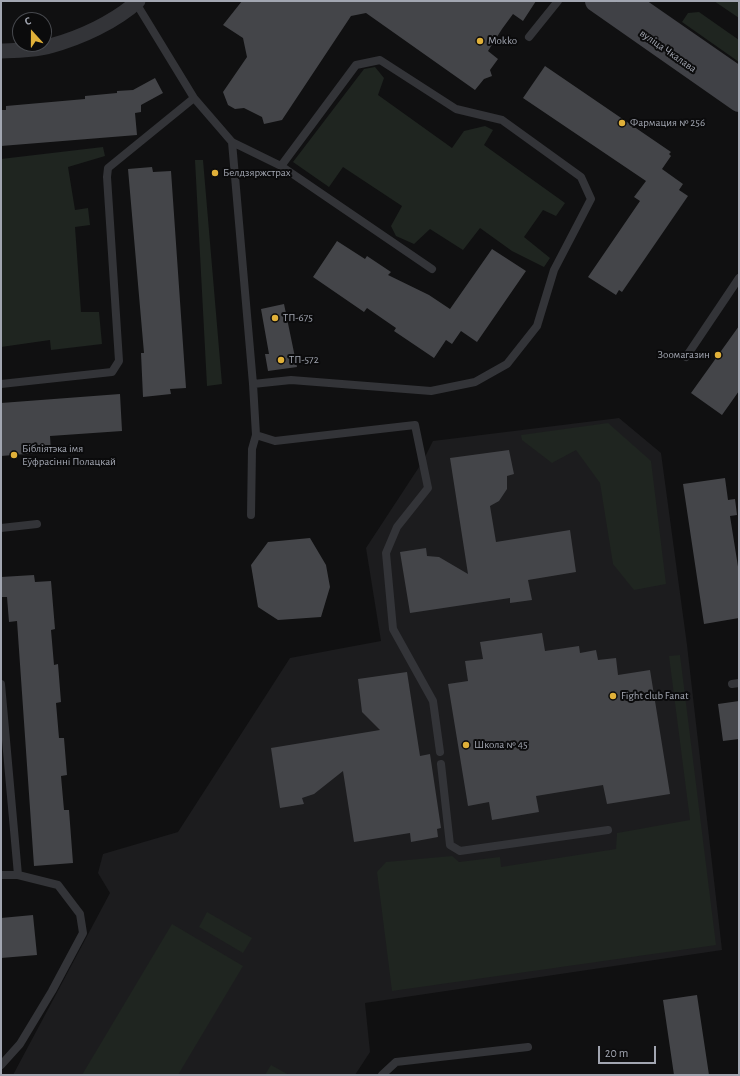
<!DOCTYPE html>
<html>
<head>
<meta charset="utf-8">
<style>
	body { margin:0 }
	#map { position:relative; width:740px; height:1076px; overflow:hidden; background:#101011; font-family:"Alegreya Sans",sans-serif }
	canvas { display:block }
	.frame { position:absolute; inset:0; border:2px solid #a2a6b1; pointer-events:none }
	.north { position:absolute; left:12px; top:12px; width:40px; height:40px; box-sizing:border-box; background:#0b0b0c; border:1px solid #47494e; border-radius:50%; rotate:339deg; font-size:11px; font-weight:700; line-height:16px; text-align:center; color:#a2a6b1 }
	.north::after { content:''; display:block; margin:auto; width:14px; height:18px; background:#e0b039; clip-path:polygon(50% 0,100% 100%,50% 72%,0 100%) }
	.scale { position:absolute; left:598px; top:1046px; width:58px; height:18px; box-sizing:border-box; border:2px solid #a2a6b1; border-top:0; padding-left:5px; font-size:12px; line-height:14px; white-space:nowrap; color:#a2a6b1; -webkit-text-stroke:3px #0b0b0c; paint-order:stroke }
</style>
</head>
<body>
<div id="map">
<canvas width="740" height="1076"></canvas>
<div class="frame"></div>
<div class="north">С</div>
<div class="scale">20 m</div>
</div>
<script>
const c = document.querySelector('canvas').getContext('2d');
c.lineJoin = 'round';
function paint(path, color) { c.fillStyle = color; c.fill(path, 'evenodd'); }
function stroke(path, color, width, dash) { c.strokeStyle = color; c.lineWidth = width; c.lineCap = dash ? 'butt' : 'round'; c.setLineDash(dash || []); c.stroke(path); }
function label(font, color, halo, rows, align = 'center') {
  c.font = font + ' "Alegreya Sans",sans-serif'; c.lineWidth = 4; c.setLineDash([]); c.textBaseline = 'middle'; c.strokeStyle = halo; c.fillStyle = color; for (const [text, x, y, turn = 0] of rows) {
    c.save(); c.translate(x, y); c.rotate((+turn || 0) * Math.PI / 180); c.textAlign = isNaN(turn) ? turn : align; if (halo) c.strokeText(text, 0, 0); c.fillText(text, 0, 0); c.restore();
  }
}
const built = new Path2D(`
	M619 418 661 453 687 645 722 950 365 1003 370 1052 355 1075H13L110 893 98 873 103 854 178 832 290 658 381 641 366 548 423 461 433 441Z`);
const green = new Path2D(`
	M714 1H739V18Z
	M699 12 739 40V62L682 22 688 13Z
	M375 67 384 78 378 95 452 148 464 131 485 126 493 130 484 145 565 203 556 216 543 210 524 237 550 258 544 267 512 251 480 228 463 250 430 229 414 244 396 236 391 226 402 206 343 167 329 187 293 162 364 69Z
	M103 147 105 156 68 167 75 210 88 208 90 225 75 227 81 312H99L102 344 51 350 50 340 1 347V159Z
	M195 160H203L222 384 207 386Z
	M608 423 651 461 666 584 634 590 613 564 600 483 576 450 552 463 522 440 521 435Z
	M680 655 716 945 392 991 377 872 386 862 452 856 459 862 500 857 501 867 616 849 617 833 690 820 669 656Z
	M207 912 252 938 243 953 199 927Z
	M172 924 243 966 178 1075H82Z
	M271 1065 289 1075H265Z`);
const building = new Path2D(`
	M242 1H536L523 21 513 14 502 29 488 51 498 59 490 70 492 76 484 79 475 90 366 13 351 16 282 120 264 124 262 117 244 108 235 109 228 105 223 92 247 57 243 38 223 25Z
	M545 66 671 152 669 154 671 156 662 169 683 184 679 190 688 196 622 292 619 290 616 295 588 277 640 201 634 197 646 181 523 98Z
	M155 78 163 93 141 105V112L135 113 137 135 1 146V110H6V106L85 99V96L117 93V91L133 90Z
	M152 167 153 172 171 171 186 388 170 389 171 394 143 397 141 353H144L128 169Z
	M337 241 365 259 367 256 391 272 388 275 429 295 450 309 492 249 526 271 477 342 461 331 452 344 446 340 434 358 394 331 396 328 367 308 364 312 313 277Z
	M284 304 297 367 268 371 265 354H269L261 309Z
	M739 326V391L722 415 691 393Z
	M120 394 122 431 50 436 51 452 1 456V403Z
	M509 450 514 474 507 476V489L499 501 490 506 496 542 570 530 576 572 528 580 532 600 510 603V598L410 613 400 552 426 548 427 556 439 557 468 574 450 458Z
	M725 478 728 500 735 499 737 515 730 516 739 573V618L704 624 683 484Z
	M310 538 326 565 330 587 321 617 278 620 258 607 251 565 268 542Z
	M34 575 35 582 51 581 55 629 51 630 54 665 58 664 61 702 56 703 59 738H64L67 775 61 776 64 810H69L73 863 34 866 17 621 9 622 7 597H1V577Z
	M542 633 545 651 579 646 580 653 596 650 598 660 616 658 618 675 650 670 670 794 607 804 603 785 536 796 539 812 492 820 489 802 468 806 448 684 468 681 465 661 483 659 480 642Z
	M407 672 420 756 430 754 441 828 437 829 438 837 411 842 410 833 354 842 343 771 314 794 302 798 304 804 280 808 271 748 380 730 362 712 358 679Z
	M739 701V739L723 741 718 704Z
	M33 915 37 955 1 958V918Z
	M697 995 709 1075H674L663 1000Z`);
const lane = new Path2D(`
	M136 3 194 98 232 142 281 166 432 269
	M529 37 558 1
	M232 142 253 384 291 380 431 391 475 382 507 364 537 326 554 270 591 199 581 177 502 120 456 109 380 60 356 65 281 166
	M686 357 739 278
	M1 384 112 372 119 361 107 177 108 168 194 98
	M253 384 256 435 275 441 415 425 428 488 397 527 386 553 393 629 433 701 440 752
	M251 515 252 449 256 435
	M1 528 37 524
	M1 684 18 875
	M732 684 739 683
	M441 764 450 845 460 851 608 830
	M1 875H18L58 885 80 914 83 933 52 991 20 1044 1 1065
	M382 1075 396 1062 528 1047`);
const street = new Path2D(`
	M1 51C17 50 35 51 50 46 80 38 115 22 138 1`);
const secondary = new Path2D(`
	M596 1 739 101
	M628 1 739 78`);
const markers = [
	[480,41,4,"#e0b039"],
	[622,123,4,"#e0b039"],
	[215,173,4,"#e0b039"],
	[275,318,4,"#e0b039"],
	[718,355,4,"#e0b039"],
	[281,360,4,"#e0b039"],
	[14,455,4,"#e0b039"],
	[613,696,4,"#e0b039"],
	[466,745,4,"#e0b039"]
];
const poiNames = [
	["Mokko",488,41],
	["Фармация № 256",630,123],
	["Белдзяржстрах",223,173],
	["ТП-675",283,318],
	["Зоомагазин",710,355,"right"],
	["ТП-572",289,360],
	["Бібліятэка імя",22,449],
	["Еўфрасінні Полацкай",22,462],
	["Fight club Fanat",621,696],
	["Школа № 45",474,745]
];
const streetNames = [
	["вуліца Чкалава",668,51,35]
];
paint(built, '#1c1c1e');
paint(green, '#1f2520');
paint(building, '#444549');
stroke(lane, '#333438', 8);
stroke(street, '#333438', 15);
stroke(secondary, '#404146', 22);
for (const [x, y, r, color] of markers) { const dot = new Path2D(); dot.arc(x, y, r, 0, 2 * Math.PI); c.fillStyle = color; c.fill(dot); stroke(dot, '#0b0b0c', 1.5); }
label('11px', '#a2a6b1', '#0b0b0c', poiNames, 'left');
label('11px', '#a2a6b1', '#0b0b0c', streetNames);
</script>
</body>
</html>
